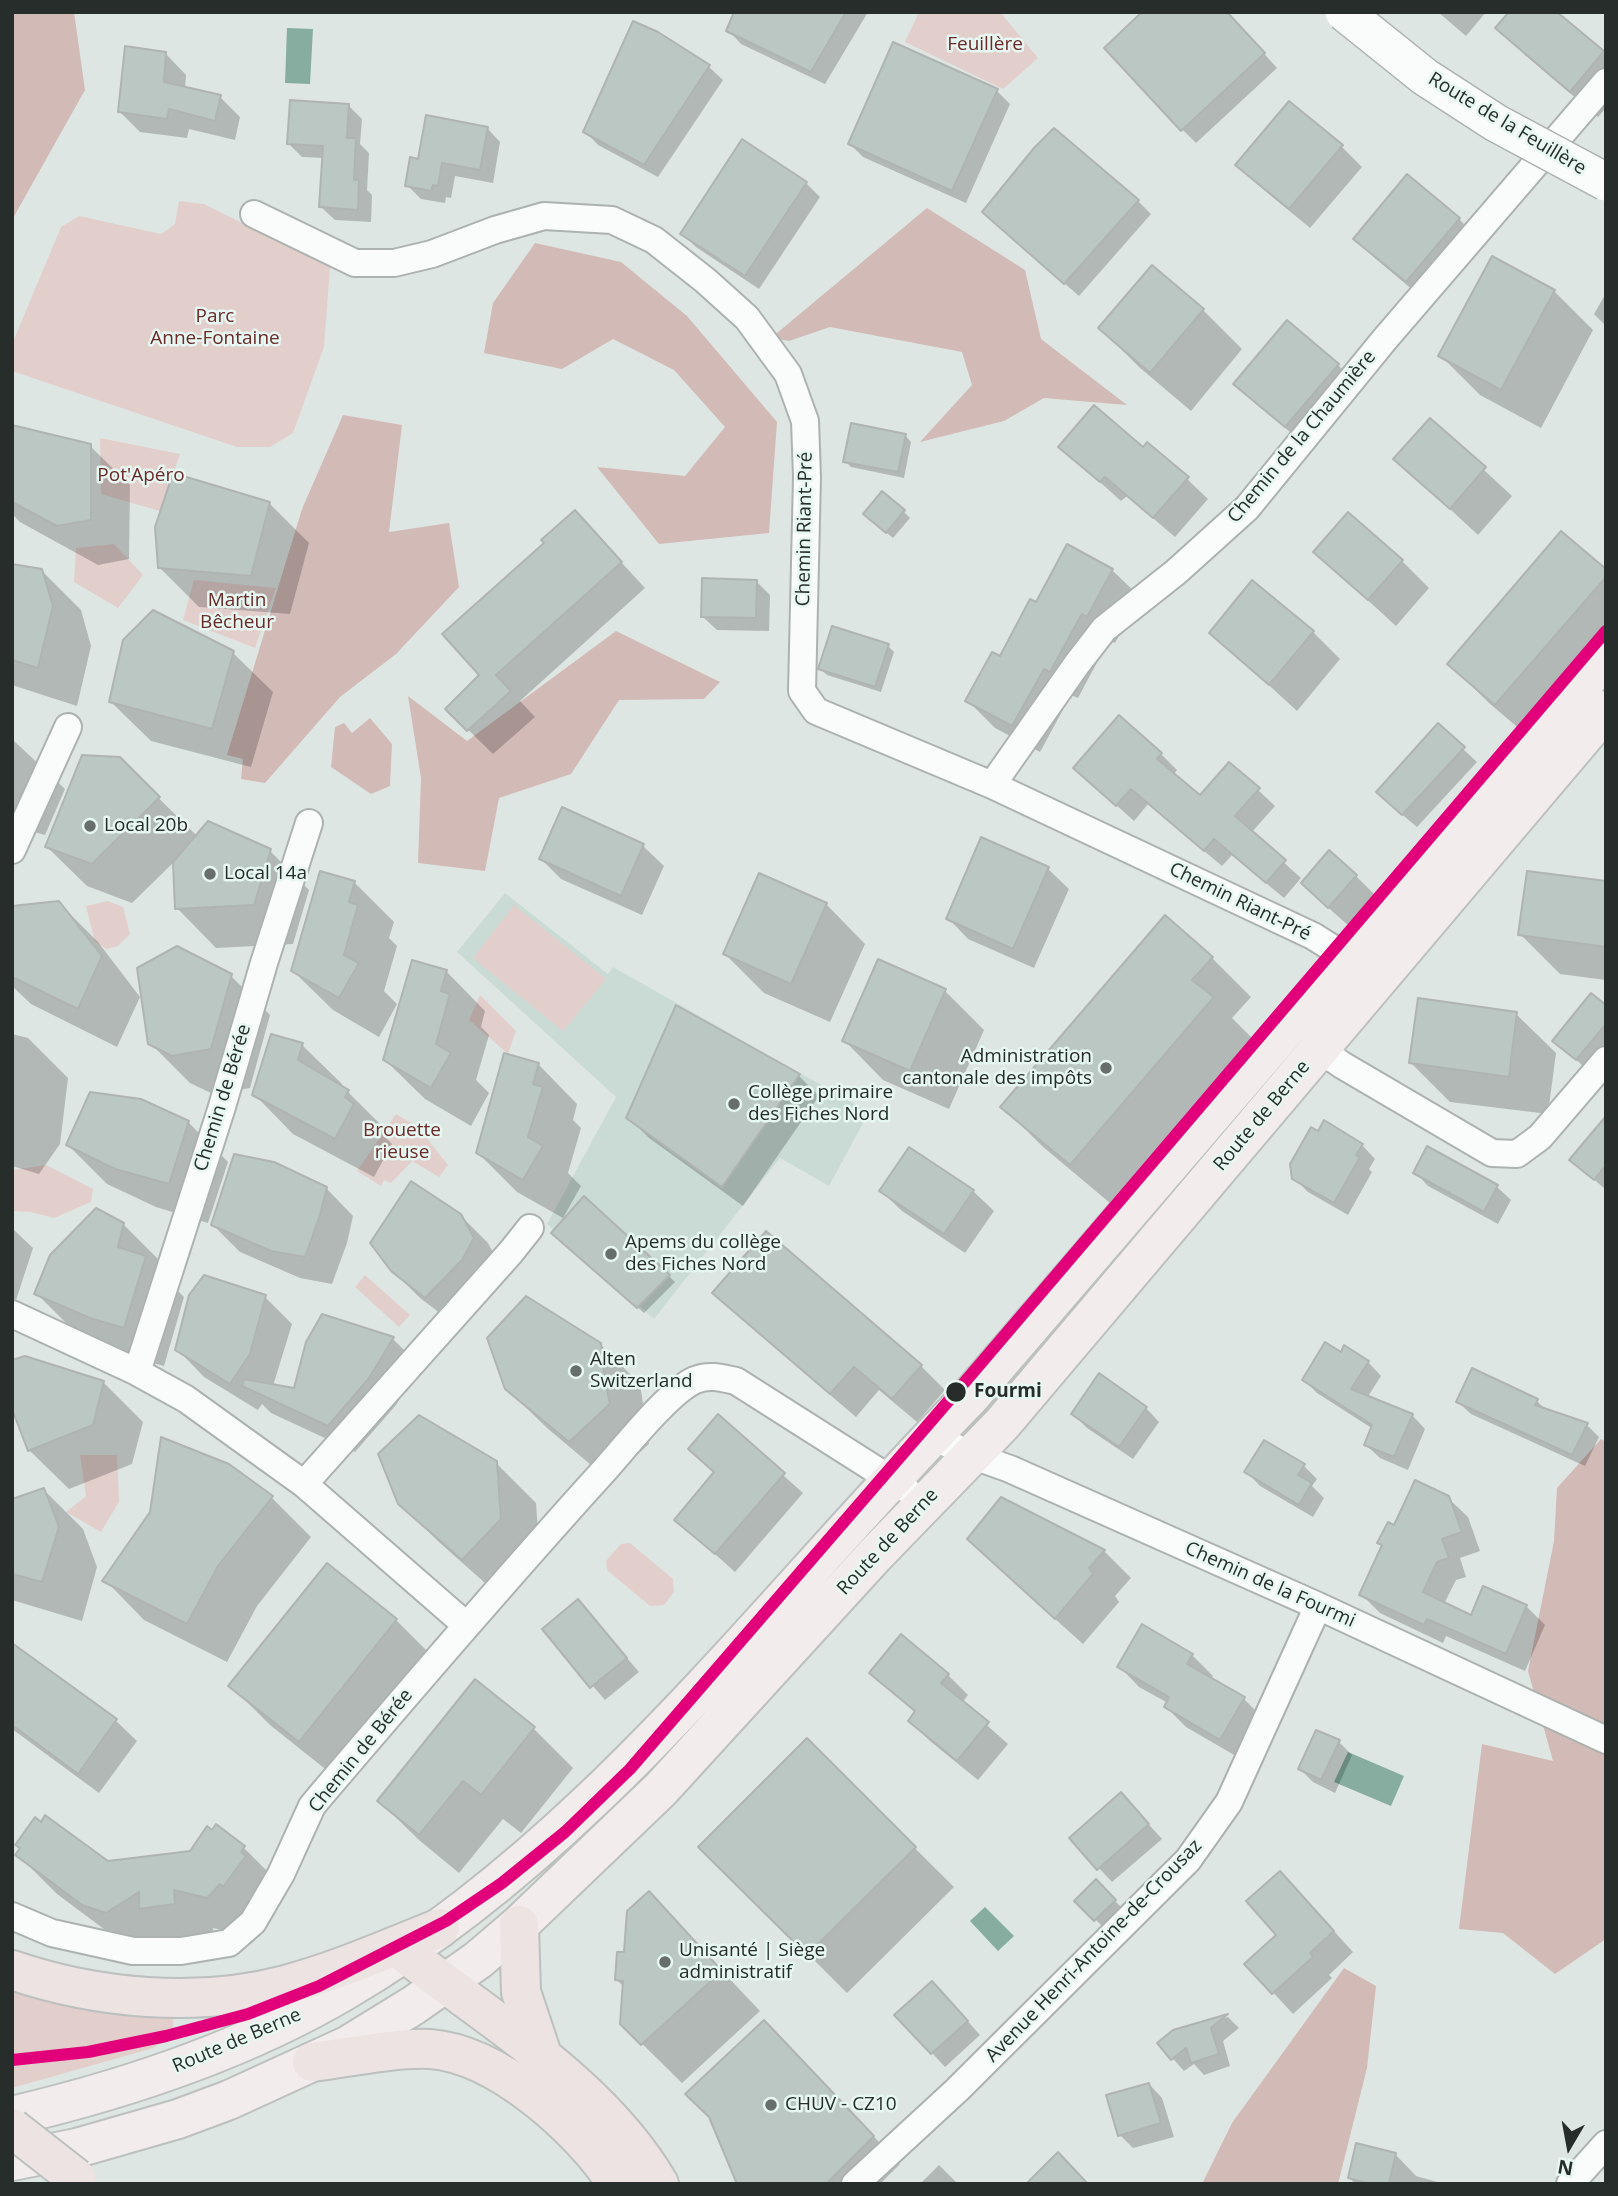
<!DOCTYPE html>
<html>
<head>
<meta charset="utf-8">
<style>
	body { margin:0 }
	#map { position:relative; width:1618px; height:2196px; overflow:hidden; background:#dee6e3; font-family:"Open Sans",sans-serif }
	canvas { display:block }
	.frame { position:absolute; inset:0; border:14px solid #272d2a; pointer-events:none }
	.north { position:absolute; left:1534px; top:2112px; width:70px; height:70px; -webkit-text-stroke:5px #e7f7f1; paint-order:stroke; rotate:190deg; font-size:19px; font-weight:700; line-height:28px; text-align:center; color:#272d2a }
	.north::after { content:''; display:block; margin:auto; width:24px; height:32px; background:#272d2a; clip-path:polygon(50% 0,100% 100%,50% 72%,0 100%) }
</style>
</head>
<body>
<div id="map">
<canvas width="1618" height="2196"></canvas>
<div class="frame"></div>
<div class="north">N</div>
</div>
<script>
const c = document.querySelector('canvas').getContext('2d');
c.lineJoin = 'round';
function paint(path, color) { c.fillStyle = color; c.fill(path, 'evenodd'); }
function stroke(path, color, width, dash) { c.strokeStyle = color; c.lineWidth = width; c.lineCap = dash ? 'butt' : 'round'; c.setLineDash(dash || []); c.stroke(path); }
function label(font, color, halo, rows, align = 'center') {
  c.font = font + ' "Open Sans",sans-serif'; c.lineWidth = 5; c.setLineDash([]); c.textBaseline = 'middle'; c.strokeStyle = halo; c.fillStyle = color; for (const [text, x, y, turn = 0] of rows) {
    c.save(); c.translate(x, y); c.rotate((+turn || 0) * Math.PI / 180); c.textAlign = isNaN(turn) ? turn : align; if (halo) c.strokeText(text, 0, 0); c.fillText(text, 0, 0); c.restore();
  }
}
const built = new Path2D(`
	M505 893 608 974 613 967 869 1112 829 1186 780 1158 654 1319 547 1224 616 1097 457 952Z`);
const green = new Path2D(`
	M919 12H1000L1038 58 1003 89 905 42Z
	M179 201 204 204 330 267 324 347 293 433 270 447H237L12 371V344L61 227 79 216 161 234 175 224Z
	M100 438 180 454 160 511 101 494Z
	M114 544 143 575 118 608 74 582 76 548Z
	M194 580 276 588 255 648 183 620Z
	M108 901 123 907 130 934 118 946 107 949 95 942 86 906Z
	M514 905 606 979 563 1031 473 958Z
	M480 995 516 1031 508 1054 469 1020Z
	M396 1114 418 1127 448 1165 439 1177 412 1161 391 1183 384 1180 381 1186 357 1171Z
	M46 1165 93 1189 91 1202 54 1218 31 1212 12 1211V1170Z
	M365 1275 410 1315 399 1327 355 1287Z
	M80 1455H117L119 1502 101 1532 66 1512 86 1496Z
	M630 1543 673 1579 674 1592 664 1605 650 1606 607 1570 606 1561 621 1544Z
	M12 1982 173 2009V2038L150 2049 12 2088Z`);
const forest = new Path2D(`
	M12 12H74L85 90 12 220Z
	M927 208 1025 270 1041 339 1127 405 1044 398 1004 421 920 442 972 385 962 352 830 327 789 341 771 338Z
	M535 243 621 262 687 316 777 422 769 533 659 544 597 467 685 476 725 427 674 370 613 339 562 369 484 353 493 303Z
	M343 415 402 425 389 532 449 523 459 587 396 654 340 697 265 783 241 779 243 759 227 755 302 509Z
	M616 631 720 682 704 699 619 700 571 774 499 798 485 871 418 863 421 778 408 696 467 741Z
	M370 718 392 744 390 786 371 794 331 767 335 727 344 723 352 733Z
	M1601 1439 1606 1442V1936L1603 1941 1555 1974 1503 1933 1459 1929 1482 1744 1553 1761 1528 1671 1554 1541 1557 1488Z
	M1344 1968 1376 1986 1367 2068 1338 2184H1202L1232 2123Z`);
const water = new Path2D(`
	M287 28 313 29 310 84 285 83Z
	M1348 1752 1404 1776 1391 1806 1334 1782Z
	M985 1907 1014 1936 998 1951 970 1921Z`);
const shadow = new Path2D(`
	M735 12H868L825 84 741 44 728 30Z
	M1226 12 1277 68 1196 143 1182 129Z
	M1438 12H1486L1466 36Z
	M1498 28 1603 53 1606 56V108L1598 117 1525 55Z
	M658 34 709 67 723 80 658 177 598 145 585 131Z
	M166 54 186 75 185 89 220 97 240 117 235 140 189 129 187 138 140 132 120 112Z
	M997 91 1010 104 966 203 863 157 850 144Z
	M348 105 362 119 360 144 369 153 367 190 372 195 371 222 335 220 321 207 324 158 302 157 289 144Z
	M487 128 500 142 493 183 455 176 451 198 446 197 445 203 421 199 407 185 419 161Z
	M1341 146 1362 167 1310 228 1258 185 1238 165Z
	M806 183 820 197 759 289 696 247 682 234Z
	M1138 201 1151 214 1079 296 997 225Z
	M1459 219 1479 239 1427 302 1376 259 1355 239Z
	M1152 267 1203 310 1242 349 1191 411 1139 367 1100 328Z
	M1554 291 1593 330 1541 428 1480 395 1441 356Z
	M1606 293V326L1594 314Z
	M1338 365 1358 385 1307 446 1256 404 1235 383Z
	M1430 420 1512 496 1478 535 1396 459Z
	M12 427 90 446 130 485 129 559 98 565 20 522 12 514Z
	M905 435 911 442 904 478 851 467 845 461Z
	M1061 447 1143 450 1187 479 1208 499 1175 537 1127 496 1121 501Z
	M174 475 270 504 309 543 290 614 199 607 159 567Z
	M575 512 645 588 520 701 535 717 493 754 447 709 481 675 546 543Z
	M904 512 910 518 893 538 871 520Z
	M1068 547 1112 570 1140 597 1115 643 1109 640 1078 698 1071 695 1040 752 995 728 968 701 1000 659 1037 604Z
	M1315 552 1402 561 1429 588 1396 626Z
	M12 565 41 570 81 610 91 646 77 706 12 685Z
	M1606 571V662L1536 743 1489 703 1449 664Z
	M756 581 770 595 769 631 717 630 703 617Z
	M1252 583 1313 632 1340 659 1297 711 1212 633Z
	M888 646 894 652 881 692 827 675 820 669Z
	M233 653 273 692 251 767 151 741 111 702Z
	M1438 726 1477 762 1417 827 1392 806Z
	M12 739 65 789 45 835 12 826Z
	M1161 754 1177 770 1173 775 1200 797 1258 790 1275 806 1251 833 1301 878 1284 898 1232 855 1222 866 1148 804 1134 821 1075 768Z
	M119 759 197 836 270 851 309 890 293 944 216 948 177 908 175 861 132 903 87 886 47 847Z
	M562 809 643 846 664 866 642 915 561 879 541 859Z
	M1048 869 1069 889 1034 968 968 939 948 918Z
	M1356 876 1376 896 1350 927 1323 903Z
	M354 882 394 922 389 938 397 946 384 991 397 1004 379 1037 333 1010 293 971Z
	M1606 883V980L1560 974 1520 934Z
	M58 902 98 942 140 997 117 1047 31 1004 12 986V915Z
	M826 904 865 944 830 1022 764 993 725 954Z
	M1212 958 1251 997 1232 1018 1252 1038 1110 1203 1042 1146 1003 1107Z
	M446 971 485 1011 481 1027 489 1035 476 1080 489 1093 471 1126 425 1099 385 1060Z
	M230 975 270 1015 250 1088 213 1094 190 1083 150 1043Z
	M945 991 984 1030 949 1109 883 1080 844 1040Z
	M1606 1007V1054L1590 1072 1554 1040Z
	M1516 1014 1556 1053 1548 1114 1450 1102 1411 1063Z
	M12 1034 28 1038 68 1078 60 1144 39 1174 12 1166Z
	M302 1045 342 1084 341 1087 348 1092 387 1131 384 1136 392 1144 374 1177 293 1134 254 1094Z
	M538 1064 577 1104 573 1120 581 1128 568 1173 581 1186 563 1218 517 1192 478 1153Z
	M799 1076 819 1096 743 1206 649 1138 628 1117Z
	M1606 1119V1190L1572 1160Z
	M188 1122 228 1162 208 1223 156 1207 107 1184 68 1145Z
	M1362 1145 1375 1159 1369 1169 1372 1172 1348 1215 1308 1192 1294 1178Z
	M1428 1149 1497 1187 1511 1200 1498 1224 1428 1186 1415 1172Z
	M326 1188 353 1216 347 1243 332 1284 300 1278 240 1252 213 1225Z
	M881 1191H973L994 1211 965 1253 902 1211Z
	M460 1215 488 1243 500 1266 453 1323 420 1298 392 1270Z
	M123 1224 163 1264 160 1273 184 1297 164 1366 131 1357 76 1333 36 1293Z
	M12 1228 33 1248 16 1300 12 1299Z
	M560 1239 669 1276 675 1282 644 1313Z
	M715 1293 921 1366 945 1390 917 1422 879 1390 856 1417 739 1317Z
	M265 1297 292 1324 273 1386 296 1390 393 1339 420 1366 396 1405 355 1452 271 1413 262 1404 258 1410 204 1377 177 1349Z
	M600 1344 640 1384 649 1444 609 1480 547 1428 506 1388Z
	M1341 1354 1368 1362 1381 1376 1367 1398 1412 1415 1425 1429 1408 1470 1380 1458 1366 1445 1373 1429 1317 1393 1304 1380Z
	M103 1382 143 1422 132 1464 69 1489 29 1450Z
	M1537 1401 1548 1412 1587 1425 1599 1437 1585 1466 1471 1414 1458 1402Z
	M1146 1408 1159 1422 1133 1459 1087 1428 1073 1414Z
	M718 1417 803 1493 735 1572 677 1520 715 1473 690 1449Z
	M496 1463 536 1503 540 1559 502 1598 440 1543 400 1503Z
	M228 1465 272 1498 311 1537 257 1606 227 1662 144 1620 105 1580Z
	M1303 1465 1317 1479 1312 1486 1324 1498 1313 1517 1260 1486 1247 1472Z
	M44 1490 83 1529 97 1567 82 1621 12 1600V1501Z
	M1448 1498 1468 1517 1480 1551 1460 1558 1466 1577 1456 1580 1444 1604 1472 1617 1484 1588 1526 1606 1545 1625 1525 1671 1446 1636 1443 1643 1380 1613 1361 1594 1383 1547 1379 1543 1394 1527Z
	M1001 1499 1104 1551 1131 1578 1115 1596 1119 1602 1083 1644 996 1566Z
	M578 1601 639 1672 605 1700 544 1629Z
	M396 1620 435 1659 339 1780 270 1725 231 1686Z
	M16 1648 116 1721 137 1741 99 1793 12 1729V1653Z
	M1192 1655 1213 1676 1211 1679 1244 1699 1264 1719 1241 1759 1186 1727 1166 1707 1168 1703 1139 1687 1119 1666Z
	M871 1673 948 1675 968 1695 962 1703 1008 1744 978 1780 930 1741 910 1721 916 1713Z
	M476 1682 534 1729 573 1768 521 1833 503 1819 459 1873 419 1840 379 1801Z
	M807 1741 954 1887 847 1993 701 1847Z
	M1339 1742 1352 1755 1335 1793 1313 1782 1300 1769Z
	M1134 1808 1162 1839 1112 1882 1071 1838Z
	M212 1832 244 1848 283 1887 280 1892 285 1896 263 1925 247 1936 213 1928 214 1943 180 1948 169 1937 147 1951 124 1944 57 1894 18 1855 22 1850 17 1845 108 1863 191 1853Z
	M1096 1882 1121 1907 1102 1926 1077 1901Z
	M649 1894 760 2011 682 2083 622 2024 624 1987 617 1980Z
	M1300 1894 1353 1952 1329 1975 1332 1978 1293 2014 1247 1964 1279 1935Z
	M945 1996 980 2035 945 2067 897 2015Z
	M1228 2017 1239 2028 1223 2041 1230 2066 1204 2075 1194 2064 1184 2071 1159 2043 1174 2032Z
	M791 2050 900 2164 880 2184H739Z
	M1149 2084 1162 2098 1174 2137 1133 2148 1120 2135Z
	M1395 2154 1416 2176 1445 2184H1356L1349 2178Z
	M939 2165 958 2184H920Z`);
const building = new Path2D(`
	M734 12H846L811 72 726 31Z
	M1142 12H1227L1265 53 1181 131 1104 48Z
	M1509 12H1557L1604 51 1570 92 1495 28Z
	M633 21 658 32 710 65 644 165 583 132Z
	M893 42 998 89 952 191 848 144Z
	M125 46 166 52 164 82 221 95 215 121 169 109 167 119 118 112Z
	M290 100 349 104 347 138H356L354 180H359L358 210 319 207 323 146 287 144Z
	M1289 101 1343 145 1289 209 1235 165Z
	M426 115 488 127 480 170 442 163 438 186 433 185 431 191 405 186 410 157 418 159Z
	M1054 128 1139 200 1064 284 982 212 1034 148Z
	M742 139 807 182 745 276 680 234Z
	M1407 174 1460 218 1406 282 1353 239Z
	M1492 256 1555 290 1501 390 1438 356Z
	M1152 265 1204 309 1150 373 1098 328Z
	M1287 320 1339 364 1285 427 1233 384Z
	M1094 405 1143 447 1147 442 1189 477 1153 518 1105 477 1100 482 1058 447Z
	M1430 418 1486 467 1450 509 1393 459Z
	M851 423 906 434 898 472 843 462Z
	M12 425 91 444V520L57 526 12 502Z
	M173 473 270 502 251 576 158 568 155 527Z
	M882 491 905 510 886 533 863 514Z
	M575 510 622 562 496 675 511 691 467 731 445 709 479 675 442 634 544 543 541 540Z
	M1348 512 1403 560 1368 600 1313 552Z
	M1561 531 1606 569V577L1495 705 1447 664Z
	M1067 544 1113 569 1087 617 1082 614 1050 672 1044 669 1012 726 965 701 992 652 1000 656 1030 599 1036 602Z
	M12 564 42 569 53 606 38 668 12 660Z
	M702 578 757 580 756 618 701 617Z
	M1252 580 1314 631 1269 685 1209 633Z
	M153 610 234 651 212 729 109 702 123 640Z
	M832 626 889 644 875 687 818 669Z
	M1119 715 1162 753 1157 759 1200 795 1229 762 1260 788 1235 816 1286 860 1266 883 1214 839 1204 851 1131 789 1116 806 1073 768Z
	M1438 723 1465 747 1402 815 1376 792Z
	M82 755 120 757 160 797 92 864 45 847Z
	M562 807 644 844 621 896 539 859Z
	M208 821 271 849 254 905 175 909 173 862Z
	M981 837 1049 867 1013 949 946 919Z
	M1329 850 1357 875 1328 908 1301 883Z
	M320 871 355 881 349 902 358 905 344 955 359 963 339 998 291 971Z
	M1527 871 1606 881V947L1518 935Z
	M759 873 827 903 791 984 723 954Z
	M59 901 102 956 78 1009 12 977V906Z
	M1165 915 1213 957 1192 980 1214 997 1070 1165 1000 1107Z
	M177 946 232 974 211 1049 172 1056 148 1044 137 968Z
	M878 959 946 989 910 1071 842 1041Z
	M412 960 447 970 441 991 450 994 436 1044 451 1053 431 1088 383 1060Z
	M1591 993 1606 1005V1024L1576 1060 1552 1041Z
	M1418 998 1517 1012 1509 1077 1409 1063Z
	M676 1005 800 1074 722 1187 626 1118Z
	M271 1034 303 1043 298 1060 349 1090 345 1097 354 1104 335 1139 252 1095Z
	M504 1053 539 1063 533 1084 543 1087 528 1137 543 1146 523 1180 476 1153Z
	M90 1092 141 1099 189 1121 169 1184 115 1169 66 1145Z
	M1606 1116V1165L1594 1180 1569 1160Z
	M1324 1120 1363 1144 1356 1155 1360 1157 1334 1203 1292 1179 1290 1164 1311 1127 1318 1131Z
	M1427 1146 1498 1185 1484 1212 1413 1173Z
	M909 1147 974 1190 944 1234 879 1191Z
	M234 1154 274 1162 327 1187 320 1215 305 1257 271 1251 211 1225Z
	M411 1181 461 1214 474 1238 462 1260 425 1298 391 1271 370 1243Z
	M584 1196 670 1275 637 1308 551 1233Z
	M96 1208 124 1223 118 1247 146 1256 124 1328 90 1318 34 1294 50 1255Z
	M766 1231 922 1365 892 1399 854 1367 830 1394 712 1293Z
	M204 1275 266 1295 250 1354 230 1384 175 1350 189 1295Z
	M526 1296 601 1343 604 1374 610 1404 569 1442 505 1389 487 1338Z
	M322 1314 394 1337 369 1378 328 1426 242 1386 244 1379 294 1388 306 1342Z
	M1325 1342 1341 1352 1344 1345 1369 1361 1351 1389 1413 1414 1394 1457 1364 1445 1372 1425 1302 1380Z
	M25 1356 104 1381 93 1425 28 1451 12 1409V1360Z
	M1472 1368 1538 1399 1535 1405 1588 1423 1572 1455 1456 1402Z
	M1099 1373 1147 1407 1119 1447 1071 1414Z
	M718 1414 785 1473 715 1554 674 1520 714 1472 688 1449Z
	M419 1415 497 1461 501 1519 462 1560 398 1504 378 1454Z
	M161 1437 229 1464 273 1496 218 1566 187 1624 102 1581 150 1512Z
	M1264 1440 1305 1464 1298 1475 1312 1483 1299 1505 1244 1472Z
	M1415 1480 1449 1496 1462 1532 1442 1539 1449 1558 1437 1562 1423 1592 1471 1615 1483 1586 1527 1605 1506 1654 1427 1619 1424 1625 1359 1595 1382 1545 1377 1543 1388 1522 1394 1525Z
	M44 1488 59 1527 42 1582 12 1574V1499Z
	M1001 1497 1105 1550 1089 1568 1093 1574 1055 1619 967 1539Z
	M327 1563 397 1619 299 1742 228 1686Z
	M578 1599 627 1658 590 1688 542 1629Z
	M1142 1624 1193 1654 1187 1664 1245 1697 1220 1740 1164 1707 1169 1697 1117 1667Z
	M901 1634 949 1674 941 1683 989 1722 957 1761 908 1721 915 1711 869 1673Z
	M12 1643 117 1719 78 1774 12 1725Z
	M475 1679 535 1727 481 1795 463 1781 419 1835 377 1801Z
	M1316 1730 1340 1740 1321 1780 1298 1769Z
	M807 1738 916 1847 807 1955 698 1847Z
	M1121 1792 1149 1824 1097 1870 1069 1838Z
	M45 1815 108 1861 190 1851 207 1826 212 1830 216 1824 245 1846 241 1852 246 1856 223 1887 220 1884 207 1898 174 1890 175 1904 139 1909V1892L106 1913 82 1905 15 1855 20 1848 15 1845 35 1817 41 1822Z
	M1280 1871 1334 1931 1310 1953 1313 1957 1272 1994 1244 1964 1276 1935 1246 1901Z
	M1096 1879 1116 1900 1094 1921 1074 1901Z
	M649 1891 722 1971 641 2045 620 2024 623 1981 615 1980 617 1952H624L627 1911Z
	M932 1981 968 2021 931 2054 894 2015Z
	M1228 2014 1211 2028 1219 2054 1191 2063 1186 2048 1171 2060 1157 2043 1173 2030Z
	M764 2020 874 2136 826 2184H737L709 2117 685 2094Z
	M1149 2083 1161 2123 1118 2136 1106 2095Z
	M1356 2143 1396 2153 1389 2184H1371L1348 2178Z
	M1058 2152 1088 2184H1026Z`);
const street = new Path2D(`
	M254 214 355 263H394L432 254 495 230 544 216 612 220 654 240 706 281 747 318 788 374 805 421 807 477 802 691 816 711 992 785 1313 936 1348 958
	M992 785 1077 664 1104 629 1176 572 1247 508 1385 339 1606 82
	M12 850 68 727
	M1319 1049 1342 1065 1492 1153 1517 1154 1540 1137 1606 1060
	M12 1314 137 1372 186 1399 304 1484 466 1625
	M137 1372 221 1110 264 963 309 823
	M932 1436 971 1455 1010 1469 1318 1606 1606 1740
	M304 1484 511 1252 530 1228
	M12 1916 52 1933 133 1951H181L229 1943 253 1922 281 1874 312 1806 322 1794C414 1686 506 1579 601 1474 623 1450 668 1392 695 1380 709 1374 722 1378 736 1381L906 1489
	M855 2184 957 2090 1188 1860 1229 1802 1318 1606
	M1570 2184 1606 2144`);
const primary = new Path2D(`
	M12 2116C127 2089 242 2051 344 1991 594 1845 769 1602 969 1398L1606 657
	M12 2161 77 2148 178 2119 229 2100 349 2045 414 2005 478 1960 519 1925 661 1789 874 1556 1002 1424 1606 710`);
const highway = new Path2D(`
	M519 1925 521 1992 543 2058
	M405 1953C493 2022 602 2086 659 2184
	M12 1970C97 1999 198 2008 285 1985 338 1971 389 1948 440 1928
	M312 2062C346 2058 397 2047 430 2049 498 2054 581 2128 617 2184`);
const secondaryBridge = new Path2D(`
	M1344 12 1425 77 1496 123 1606 182`);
const highwayBridge = new Path2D(`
	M12 2128 76 2178`);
const metro1 = new Path2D(`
	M12 2060 88 2052 166 2036 248 2014 319 1986 446 1921 502 1883 565 1832 630 1769 958 1390 1606 631`);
const markers = [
	[90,826,7,"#676e6b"],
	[210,874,7,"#676e6b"],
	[1106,1068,7,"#676e6b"],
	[734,1104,7,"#676e6b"],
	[611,1254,7,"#676e6b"],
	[576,1371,7,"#676e6b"],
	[956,1392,11,"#272d2a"],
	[665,1962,7,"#676e6b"],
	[771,2105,7,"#676e6b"]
];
const parkNames = [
	["Feuillère",985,45],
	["Parc",215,317],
	["Anne-Fontaine",215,339],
	["Pot'Apéro",141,476],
	["Martin",237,601],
	["Bêcheur",237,623],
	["Brouette",402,1131],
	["rieuse",402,1153]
];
const streetNames = [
	["Route de la Feuillère",1507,124,31],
	["Chemin de la Chaumière",1302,437,-50],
	["Chemin Riant-Pré",805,529,-89],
	["Chemin Riant-Pré",1240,902,26],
	["Chemin de Bérée",223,1098,-73],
	["Route de Berne",1262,1116,-50],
	["Route de Berne",888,1542,-47],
	["Chemin de la Fourmi",1270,1585,24],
	["Chemin de Bérée",361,1751,-51],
	["Avenue Henri-Antoine-de-Crousaz",1094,1951,-46],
	["Route de Berne",237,2041,-23]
];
const poiNames = [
	["Local 20b",104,826],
	["Local 14a",224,874],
	["Administration",1092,1057,"right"],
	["cantonale des impôts",1092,1079,"right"],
	["Collège primaire",748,1093],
	["des Fiches Nord",748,1115],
	["Apems du collège",625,1243],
	["des Fiches Nord",625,1265],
	["Alten",590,1360],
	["Switzerland",590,1382],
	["Unisanté | Siège",679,1951],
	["administratif",679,1973],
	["CHUV - CZ10",785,2105]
];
const stopNames = [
	["Fourmi",974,1392]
];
paint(built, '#cadbd5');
paint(green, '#e2cfcc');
paint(forest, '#d2bab6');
paint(water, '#86ada0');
paint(shadow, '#0003');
paint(building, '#bac7c3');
stroke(building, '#afb4b3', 2);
stroke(street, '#acb2b0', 30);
stroke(primary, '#bcc0be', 42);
stroke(highway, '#bcc0be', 42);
stroke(street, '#fafbfb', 26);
stroke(primary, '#f2edec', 38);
stroke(highway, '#ece3e2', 38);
stroke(secondaryBridge, '#acb2b0', 40, []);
stroke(highwayBridge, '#bcc0be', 42, []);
stroke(secondaryBridge, '#fafbfb', 37);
stroke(highwayBridge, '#ece3e2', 38);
stroke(metro1, '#e2007a', 12);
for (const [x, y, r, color] of markers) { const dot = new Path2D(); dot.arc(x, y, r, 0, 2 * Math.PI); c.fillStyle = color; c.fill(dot); stroke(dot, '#e7f7f1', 2.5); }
label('19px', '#6b2b2a', '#e7f7f1', parkNames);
label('19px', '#272d2a', '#e7f7f1', streetNames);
label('19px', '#272d2a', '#e7f7f1', poiNames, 'left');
label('bold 19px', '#272d2a', '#e7f7f1', stopNames, 'left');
</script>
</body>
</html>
